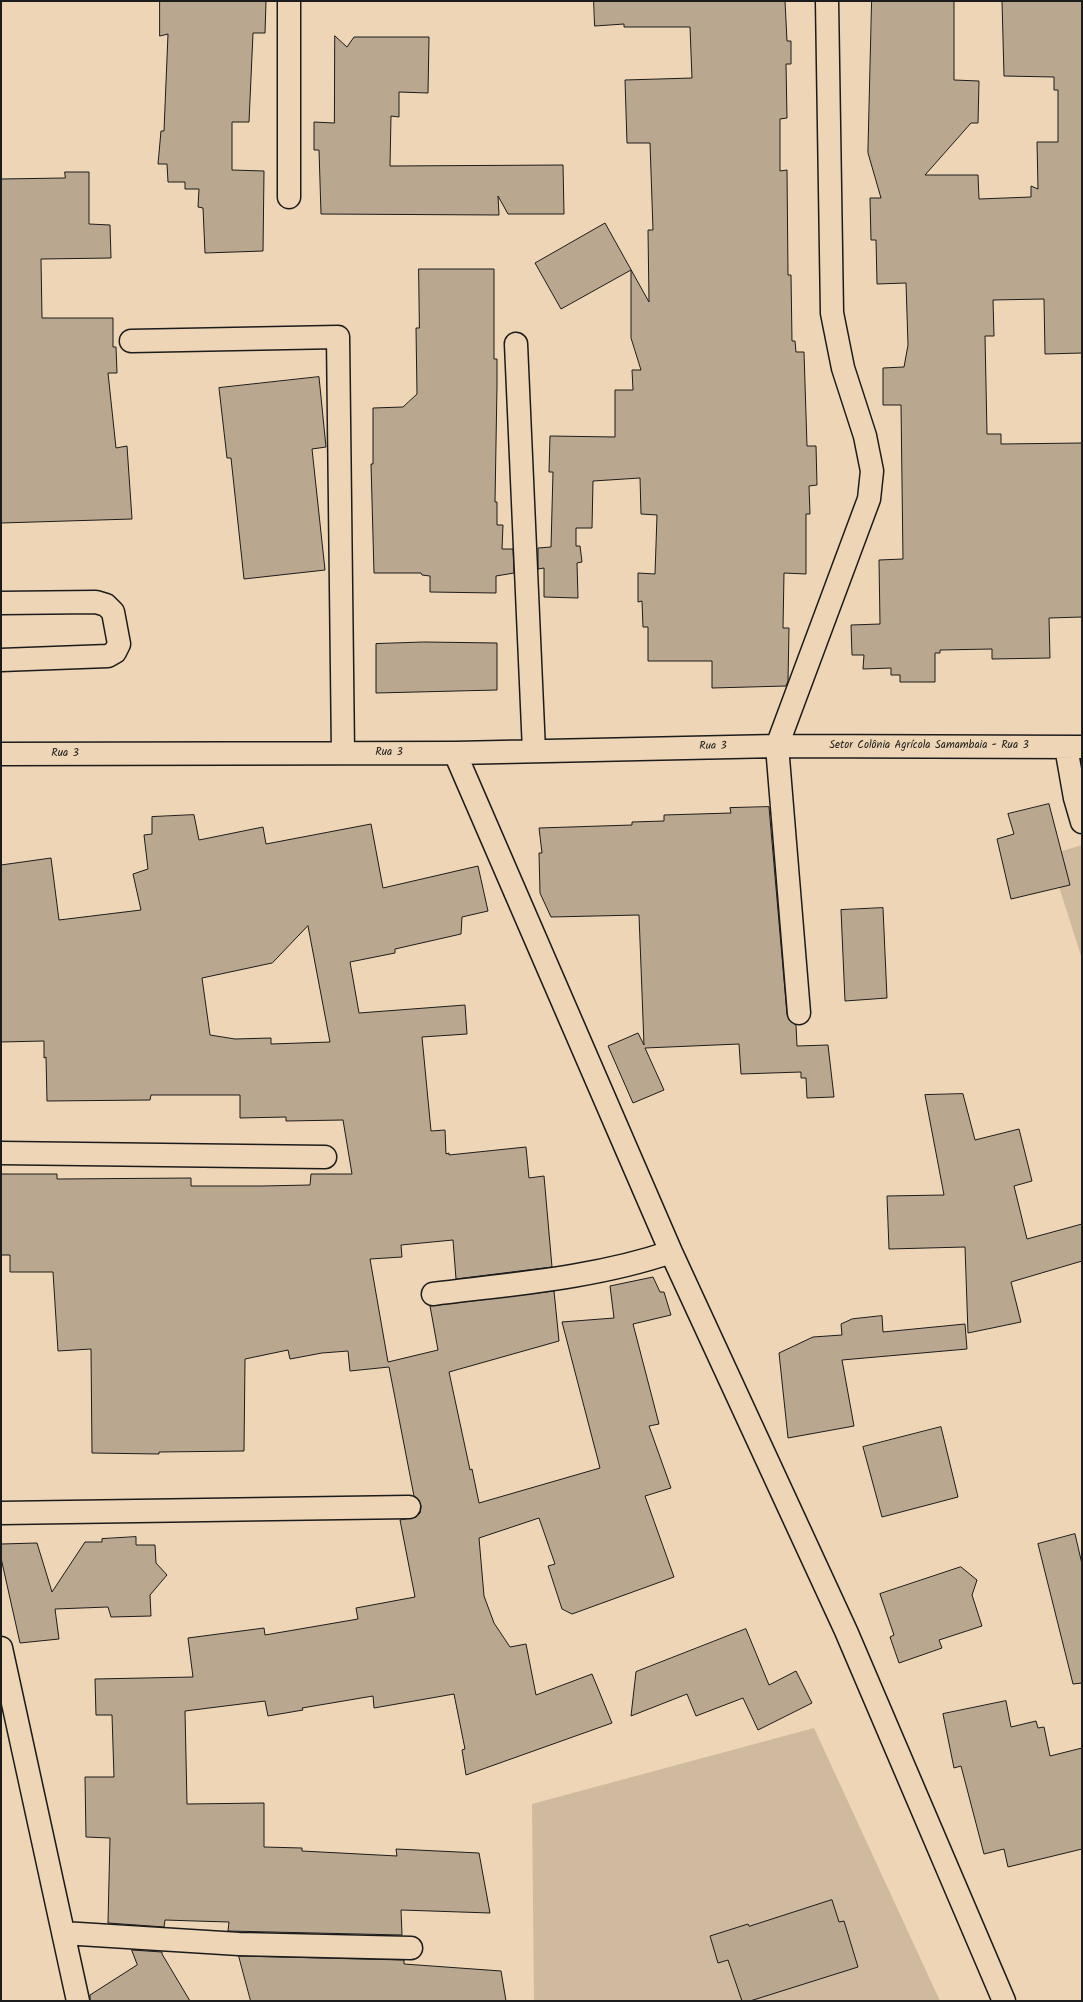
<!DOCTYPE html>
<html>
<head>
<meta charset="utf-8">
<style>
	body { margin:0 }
	#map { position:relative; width:1083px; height:2002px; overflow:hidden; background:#edd5b5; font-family:Kalam,sans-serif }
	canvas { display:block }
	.frame { position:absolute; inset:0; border:2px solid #1c1c1c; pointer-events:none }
</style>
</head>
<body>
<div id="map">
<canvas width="1083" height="2002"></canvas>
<div class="frame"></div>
</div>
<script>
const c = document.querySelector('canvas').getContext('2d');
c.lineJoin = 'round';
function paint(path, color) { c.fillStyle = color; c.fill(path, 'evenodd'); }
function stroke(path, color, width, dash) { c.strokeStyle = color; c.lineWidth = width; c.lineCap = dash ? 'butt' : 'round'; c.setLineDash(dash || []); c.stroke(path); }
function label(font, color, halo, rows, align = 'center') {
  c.font = font + ' Kalam,sans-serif'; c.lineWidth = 3; c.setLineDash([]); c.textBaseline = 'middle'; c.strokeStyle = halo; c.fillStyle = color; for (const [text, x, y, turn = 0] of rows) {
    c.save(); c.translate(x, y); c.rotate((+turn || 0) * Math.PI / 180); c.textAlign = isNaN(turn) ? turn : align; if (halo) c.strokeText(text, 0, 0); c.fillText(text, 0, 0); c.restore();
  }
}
const green = new Path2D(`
	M1082 845V959L1049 855Z
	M814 1728 940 2001H534L532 1804Z`);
const building = new Path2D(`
	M160 1H266L265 33H253L249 122H232V170L264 171 263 251 205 253 203 208 198 207 199 189H185V182H168L167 164H158L161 131H164L168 34 160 36Z
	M594 1H785L787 41H791V64H786L787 118 780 119V171L787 170 788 275H791L792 341H795L796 352H804L807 446H816L817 485 809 486 810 514H806V574L784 573 783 628H789L788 681 786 686 712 688V661H648V627H643L642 601 638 602V573L655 574 657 515 641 514 640 478 593 481 592 528H576V546H580L582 562 577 563 578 598 544 597V568L538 569V548L551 547 553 472H549L550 436 615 437V390H633L632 370H641L631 338V270L561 309 535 263 605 223 649 302 648 230H653L650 143H627L625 80 692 78 690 27H624V24L595 26Z
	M872 1H954V80L979 81 978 123H971L925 175H978L979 199 1031 197V186L1038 189 1037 142H1058V90H1054V77L1004 76 1002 1H1082V353L1045 354 1044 299 993 300 994 336H985L987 434H1001V444L1082 443V617L1049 618 1050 658 992 659V649L940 650V653H935V682H900V675H891V668L863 669 864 655H852L851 625 880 624 879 560 903 559 901 405H883V368L904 367 908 345 906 283 877 284 876 240H871L870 198H881L868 153Z
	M335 36 347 47 354 37H429L428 93 399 92V117L391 116 390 166 563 165 564 214H508L498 196 499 215 321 214 319 150H314V122L334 123Z
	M65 172H89V224L110 225 111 258 41 259 42 318H113V347H116L117 373H108L116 448 127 446 132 519 1 523V179L65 178Z
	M419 269H494V359H497V385L495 502H497V525H503L502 549H513L514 573 496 576V593L430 592V576L422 575 421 573H374L371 464H373V408L403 407 417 394 416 328H419Z
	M319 377 326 447 312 449 325 570 244 579 231 458H227L219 388Z
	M424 642 497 643V690L376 693V644Z
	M1049 804 1070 885 1011 899 997 839 1014 834 1008 814Z
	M769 807 787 1014 789 1020 796 1025 797 1046 828 1045 834 1097 807 1098 806 1078H801V1072L741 1074 739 1044 645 1048 664 1090 633 1103 608 1046 638 1033 644 1045 639 915 551 917 540 893 539 853H542L539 828 632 825V822L664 821V815L731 813 730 808Z
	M194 815 199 840 263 827 266 844 371 824 383 888 478 866 488 911 462 917 461 934 395 949V953L350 962 359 1013 465 1005 467 1034 422 1037 431 1131 445 1130 446 1154 449 1153V1155L526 1147 529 1178 544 1176 552 1267 456 1279 453 1240 401 1245 402 1257 370 1259 388 1362 438 1350 430 1306 554 1291 559 1341 449 1372 470 1470 472 1469 479 1503 600 1468 562 1322 614 1318 610 1286 653 1277 660 1292H664L671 1315 633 1324 659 1424 649 1426 671 1488 645 1496 674 1577 572 1614 562 1609 548 1566 555 1564 539 1518 479 1538 484 1596 494 1623 510 1647 526 1644 536 1695 592 1674 612 1723 466 1775 462 1750 465 1749 454 1694 374 1708 373 1696 302 1708 303 1710 268 1716 265 1701 185 1711 187 1804 264 1803V1847L302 1848V1851L397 1856 396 1849 479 1853 490 1913 401 1910 402 1935 228 1931 229 1922 195 1921 165 1920 164 1927 108 1923 110 1838 86 1837 85 1777H114L112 1715H96L95 1679 193 1677 188 1638 264 1628 265 1635 358 1619 356 1608 415 1597 400 1520 416 1517 420 1513 421 1506 419 1500 414 1496 389 1367 350 1371 348 1351 322 1353 290 1359 288 1350 245 1359 244 1451 159 1452V1454L92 1453 91 1349 58 1351 53 1272H10V1255H1V1174H57V1179L191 1178V1186H262L310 1185 311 1174H352L343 1120 286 1121V1117L240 1118V1095H151L150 1100 47 1101 46 1057 44 1058V1041L1 1042V865L51 858 59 920 141 910 133 874 148 869 144 835 152 834V817ZM308 926 330 1042 271 1044V1038L235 1039 210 1035 202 978 272 963Z
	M883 908 887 998 845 1001 841 910Z
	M963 1094 975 1140 1019 1129 1032 1181 1014 1186 1027 1239 1082 1224V1261L1011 1282 1021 1322 968 1333 965 1247 889 1249 887 1196 944 1195 925 1095Z
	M882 1316 883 1332 965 1324 967 1349 842 1360 854 1426 788 1438 779 1353 813 1337 842 1335 841 1324 852 1319Z
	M941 1427 958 1497 882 1517 863 1447Z
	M1075 1534 1082 1564V1683L1073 1684 1038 1544Z
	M136 1537V1545H155L156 1563 167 1575 150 1595 151 1616 111 1617 108 1607 55 1609 59 1639 20 1643 1 1558V1544L37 1543 52 1592 85 1542H102V1539Z
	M961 1567 977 1580 972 1595 982 1626 939 1640 942 1648 899 1663 890 1637 894 1635 880 1594Z
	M746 1629 769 1685 796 1671 812 1703 758 1730 743 1698 696 1716 687 1694 631 1716 636 1672Z
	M1006 1701 1011 1727 1036 1721 1038 1728 1044 1727 1050 1756 1082 1748V1849L1008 1867 1004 1849 984 1854 961 1766 954 1768 943 1714Z
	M832 1900 839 1922 844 1921 858 1967 750 2001H742L728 1960 718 1963 710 1936 748 1924 749 1926Z
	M132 1950 162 1952V1954L190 2001H90V1995L137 1965Z
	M239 1956 404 1960V1964L501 1971 506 2001H251Z`);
const minor = new Path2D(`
	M289 197V1
	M131 341 338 337 343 753
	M516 344 534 751
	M1 603 96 602 106 605 113 612 119 644 115 652 108 656 1 660
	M1066 747 1075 798 1082 822
	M455 753 671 1252 846 1631 1004 2001
	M1 754 455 753 777 746 1082 747
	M799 1013 777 746 869 499 872 471 865 436 843 368 832 313 827 1
	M1 1153 325 1157
	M433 1294C512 1284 595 1278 671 1252
	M1 1513 409 1507
	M1 1648 78 2001
	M63 1933 239 1944 411 1948`);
const streetNames = [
	["Setor Colônia Agrícola Samambaia - Rua 3",929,746],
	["Rua 3",713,747,-1],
	["Rua 3",389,753],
	["Rua 3",65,754]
];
paint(green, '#cfba9f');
paint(building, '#b9a78f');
stroke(building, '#1c1c1c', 1);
stroke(minor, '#1c1c1c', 25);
stroke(minor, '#edd5b5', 22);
label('11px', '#1c1c1c', '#edd5b5', streetNames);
</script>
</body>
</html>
